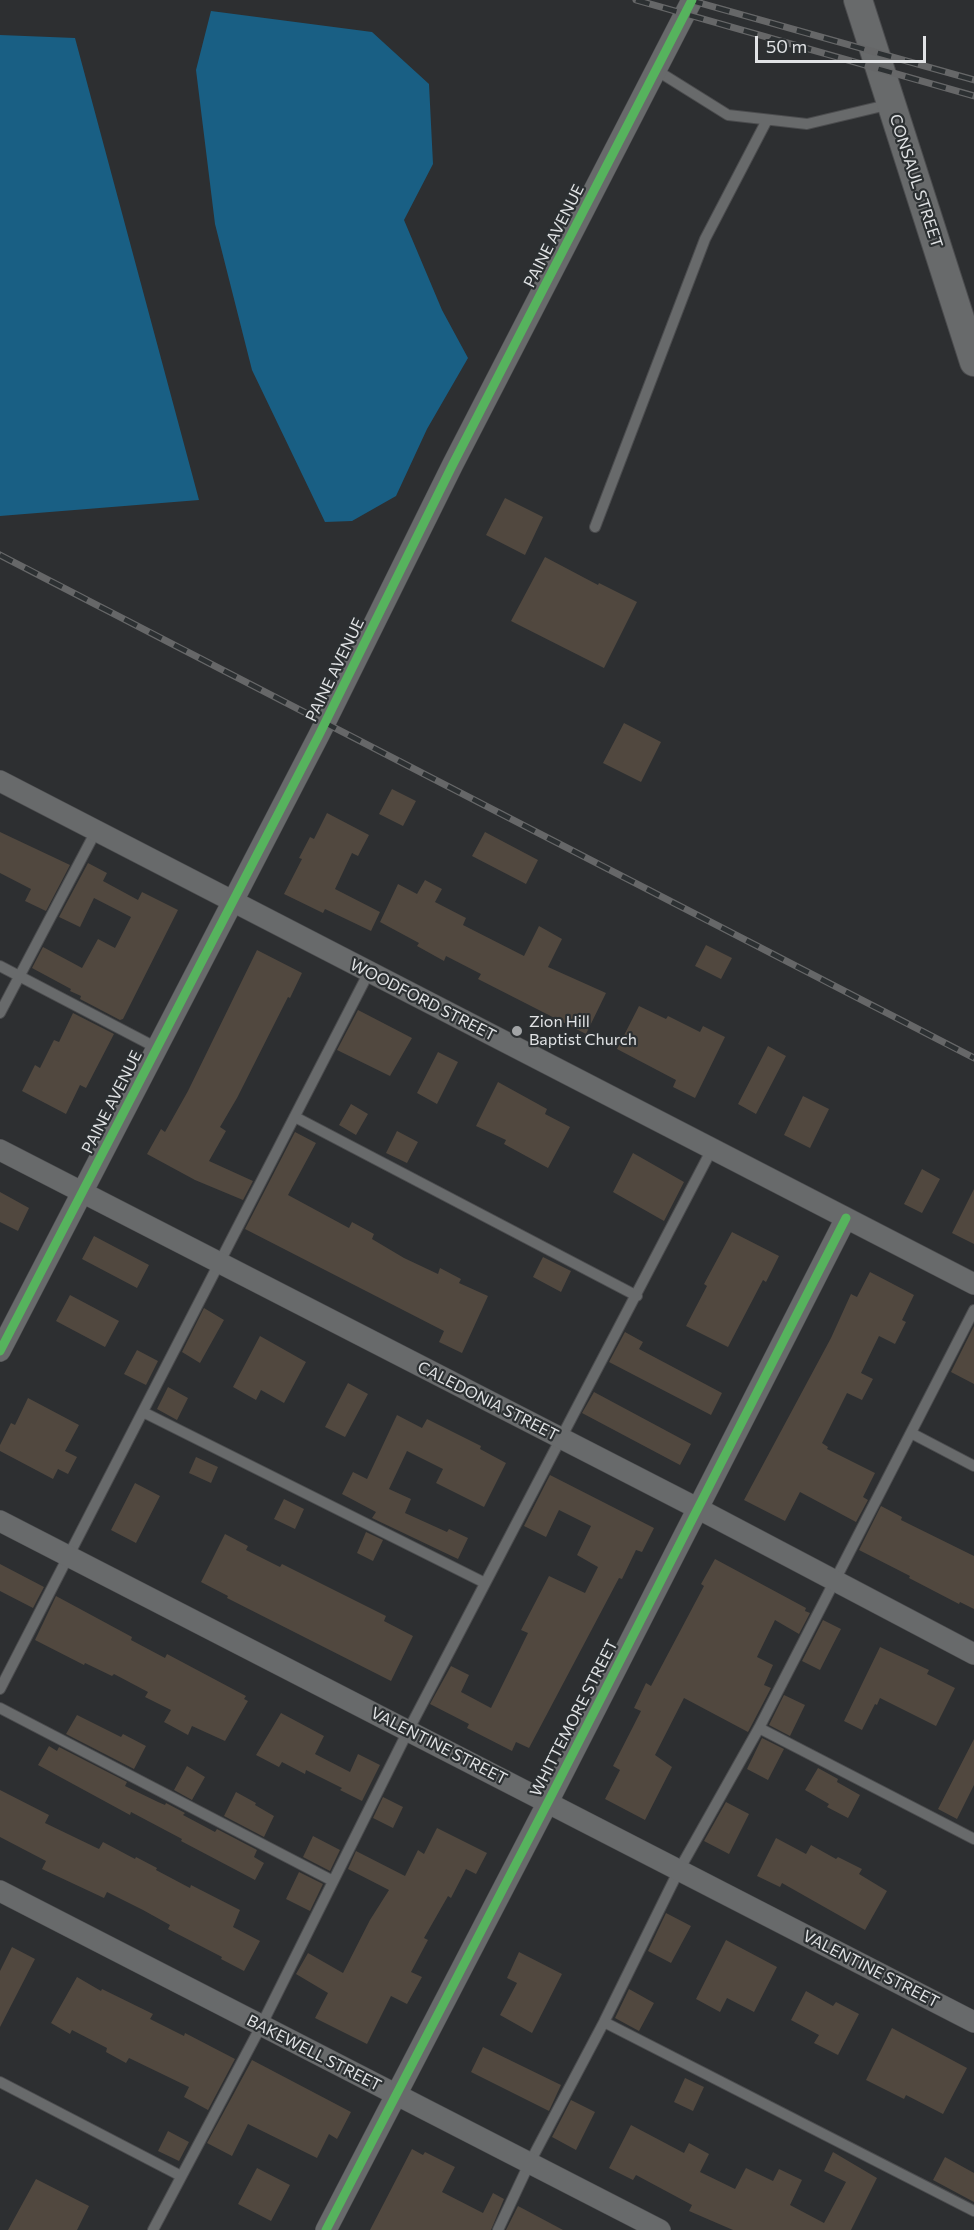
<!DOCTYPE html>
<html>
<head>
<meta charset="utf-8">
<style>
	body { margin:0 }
	#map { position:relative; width:974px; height:2230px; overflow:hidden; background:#2d2f31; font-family:Commissioner,sans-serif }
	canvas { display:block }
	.scale { position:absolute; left:755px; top:36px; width:171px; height:27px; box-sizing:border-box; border:3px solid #e1e3e5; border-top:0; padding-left:8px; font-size:18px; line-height:21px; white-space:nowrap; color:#e1e3e5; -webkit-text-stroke:4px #2c3032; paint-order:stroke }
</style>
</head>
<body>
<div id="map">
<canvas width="974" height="2230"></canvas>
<div class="scale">50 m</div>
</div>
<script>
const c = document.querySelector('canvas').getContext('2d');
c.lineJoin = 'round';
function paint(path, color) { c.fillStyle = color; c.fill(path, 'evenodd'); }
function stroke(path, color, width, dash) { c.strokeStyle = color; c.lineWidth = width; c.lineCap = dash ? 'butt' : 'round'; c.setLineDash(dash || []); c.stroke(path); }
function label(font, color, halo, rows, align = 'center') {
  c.font = font + ' Commissioner,sans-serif'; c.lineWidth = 4.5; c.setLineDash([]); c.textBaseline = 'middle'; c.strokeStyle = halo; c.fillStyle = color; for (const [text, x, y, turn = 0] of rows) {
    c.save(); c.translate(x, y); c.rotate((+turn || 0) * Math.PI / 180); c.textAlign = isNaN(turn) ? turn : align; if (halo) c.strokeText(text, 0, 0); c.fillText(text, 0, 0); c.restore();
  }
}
const forest = new Path2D(`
	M211 11 372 32 429 84 433 164 404 220 442 310 468 358 427 429 396 496 352 521 325 522 252 370 215 224 196 70Z
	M0 35 75 38 199 500 0 516Z`);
const building = new Path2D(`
	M505 498 543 517 525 555 486 535Z
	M545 557 598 585 599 583 637 602 604 668 511 621Z
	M624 723 661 742 641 782 603 763Z
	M392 789 416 801 403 826 379 814Z
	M327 813 369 835 358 856 352 853 335 889 380 912 371 931 325 909 323 913 284 894 302 859 299 858 310 837 314 839Z
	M0 832 70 865 46 911 25 901 31 889 0 873Z
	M485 832 538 860 526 884 472 856Z
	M88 863 107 873 103 881 138 900 142 892 178 910 123 1019 120 1020 80 999 81 996 70 991 71 989 32 968 43 947 82 968 98 939 115 948 131 917 94 898 80 927 59 917Z
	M425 880 442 889 435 902 466 918 463 925 524 956 539 926 562 939 548 967 606 993 586 1034 478 979 481 974 446 956 444 961 417 946 419 943 380 922 398 884 417 894Z
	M706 945 732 958 721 979 695 966Z
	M257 950 302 973 290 998 288 997 237 1098 220 1127 226 1131 209 1161 253 1181 243 1200 195 1180 147 1154 161 1129 165 1132 188 1091Z
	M639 1006 666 1019 668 1016 700 1032 703 1026 725 1037 695 1098 673 1087 676 1080 617 1049Z
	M358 1010 412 1038 390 1076 337 1050Z
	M73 1013 114 1034 86 1088 80 1085 66 1114 22 1091 35 1065 40 1068 54 1040 59 1042Z
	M768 1046 786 1056 756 1114 738 1104Z
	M438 1052 458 1062 437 1104 417 1093Z
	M498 1082 547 1109 545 1114 570 1127 548 1168 504 1144 506 1140 476 1126Z
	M803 1096 829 1109 810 1148 784 1135Z
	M351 1104 368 1114 356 1135 339 1125Z
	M397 1131 418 1142 407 1163 386 1153Z
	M295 1132 316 1143 288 1195 349 1228 352 1222 374 1234 372 1239 404 1258 438 1274 440 1268 461 1279 459 1283 488 1296 462 1353 439 1342 444 1331 245 1229Z
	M633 1153 684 1182 664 1221 613 1192Z
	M922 1169 940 1179 922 1213 904 1204Z
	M974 1189V1244L952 1233Z
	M0 1192 29 1208 18 1231 0 1222Z
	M732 1232 779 1256 766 1282 763 1280 728 1347 686 1326 707 1286 704 1284Z
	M94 1236 149 1265 137 1288 82 1259Z
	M543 1257 571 1271 561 1292 533 1277Z
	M870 1272 914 1295 902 1320 906 1322 895 1344 879 1336 861 1373 873 1379 862 1400 847 1393 822 1443 828 1447 827 1449 875 1473 863 1497 868 1500 856 1522 800 1492 785 1521 744 1500 831 1338 851 1294 857 1297Z
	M70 1295 119 1321 105 1347 56 1321Z
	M204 1308 224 1320 200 1363 182 1352Z
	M974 1326V1384L951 1372Z
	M625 1332 643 1342 639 1349 722 1393 711 1415 609 1362Z
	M260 1336 306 1362 284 1403 261 1390 256 1400 233 1387Z
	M137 1350 158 1361 146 1385 124 1374Z
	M348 1383 368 1394 345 1437 325 1427Z
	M168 1387 188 1398 177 1420 157 1409Z
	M594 1392 691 1444 680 1465 582 1413Z
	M28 1398 79 1425 65 1451 77 1457 68 1474 58 1469 53 1479 0 1451V1445L11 1423 15 1425Z
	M397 1415 422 1428 427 1419 481 1446 480 1449 506 1463 484 1507 436 1483 443 1469 407 1451 389 1489 411 1499 405 1513 447 1532 449 1529 468 1538 458 1559 372 1518 376 1512 342 1494 353 1472 367 1479Z
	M196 1457 218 1467 211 1483 189 1473Z
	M550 1475 654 1528 642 1552 636 1550 622 1579 619 1578 529 1748 516 1742 512 1751 467 1728 469 1724 430 1704 451 1666 469 1675 461 1692 491 1708 528 1633 521 1630 549 1576 585 1593 598 1567 577 1555 591 1526 559 1510 546 1537 524 1526Z
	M135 1483 160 1496 136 1543 111 1530Z
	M284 1499 304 1509 295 1529 274 1519Z
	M881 1506 902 1517 901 1520 974 1556V1609L960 1602 959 1604 909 1578 910 1576 859 1550Z
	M366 1532 383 1540 373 1561 357 1553Z
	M225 1534 248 1546 246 1550 280 1567 282 1564 386 1616 384 1621 413 1636 391 1681 227 1598 228 1596 201 1582Z
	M715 1559 806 1608 805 1611 810 1613 799 1634 775 1620 757 1657 773 1665 764 1685 771 1688 748 1732 684 1698 655 1755 672 1767 645 1820 605 1799 620 1770 613 1766 641 1711 634 1708 646 1683 651 1686 704 1586 701 1584Z
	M0 1564 44 1587 33 1608 0 1591Z
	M56 1596 132 1637 131 1640 165 1658 167 1654 246 1696 244 1699 248 1701 225 1741 192 1726 188 1735 164 1722 171 1710 145 1697 148 1692 114 1674 112 1676 85 1663 84 1665 35 1640Z
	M823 1620 841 1629 820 1670 802 1661Z
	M880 1647 929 1670 927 1674 955 1688 936 1726 880 1698 877 1705 875 1704 862 1730 844 1721Z
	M784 1695 805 1705 790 1736 769 1725Z
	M281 1713 324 1736 315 1754 350 1772 358 1754 380 1765 362 1801 340 1790 342 1788 306 1770 305 1774 282 1762 279 1767 256 1755Z
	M77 1715 121 1737 123 1734 146 1746 134 1769 66 1734Z
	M762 1738 784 1749 768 1780 747 1769Z
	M974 1739V1785L957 1819 938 1809Z
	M49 1746 57 1751 59 1747 127 1782 125 1786 158 1802 165 1805 166 1803 185 1813 183 1815 215 1832 217 1829 257 1850 254 1857 264 1863 255 1880 181 1841 182 1839 131 1812 130 1815 38 1765Z
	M187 1766 205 1777 192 1800 174 1790Z
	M818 1768 838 1779 837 1782 860 1795 848 1818 827 1807 829 1804 805 1790Z
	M0 1790 49 1815 45 1823 99 1849 103 1842 135 1859 136 1857 157 1868 156 1870 190 1888 191 1885 240 1910 233 1927 260 1941 244 1971 221 1959 222 1957 168 1929 170 1925 143 1910 107 1892 104 1898 42 1869 46 1861 0 1837Z
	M236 1792 256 1803 255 1805 274 1816 264 1837 224 1816Z
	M383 1797 403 1807 393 1828 373 1818Z
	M726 1802 749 1814 729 1854 704 1841Z
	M437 1828 487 1853 476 1874 466 1869 451 1898 448 1896 424 1938 428 1940 411 1972 422 1977 407 2004 391 1996 367 2044 315 2018 328 1993 296 1974 308 1953 343 1973 370 1920 389 1890 348 1869 356 1851 405 1876 418 1850 424 1854Z
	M313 1836 340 1850 330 1871 303 1857Z
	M776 1838 806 1854 811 1845 836 1859 838 1857 862 1869 859 1874 887 1891 865 1930 782 1883 780 1887 757 1876Z
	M299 1872 323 1884 310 1911 286 1899Z
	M666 1913 691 1926 671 1963 648 1951Z
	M726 1940 777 1967 754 2012 727 1998 720 2012 696 1999Z
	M12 1947 35 1959 0 2027V1971Z
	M519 1952 562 1974 532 2033 500 2015 517 1983 507 1978Z
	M77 1977 101 1991 102 1989 153 2014 150 2019 184 2036 185 2033 235 2059 208 2110 184 2097 189 2087 129 2058 126 2063 106 2052 107 2048 72 2030 70 2034 51 2023Z
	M629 1989 654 2003 639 2031 615 2018Z
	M806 1991 833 2006 836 2002 859 2014 838 2055 814 2043 819 2035 791 2020Z
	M892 2028 967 2068 943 2114 906 2095 904 2099 866 2080Z
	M483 2047 561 2085 549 2111 471 2072Z
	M252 2060 351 2112 337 2139 329 2134 317 2158 248 2124 232 2156 207 2143Z
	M685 2078 704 2087 693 2111 674 2102Z
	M571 2100 595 2112 576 2150 552 2137Z
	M631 2125 684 2153 689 2143 709 2154 700 2172 735 2189 746 2168 773 2181 779 2169 802 2180 790 2205 824 2223 846 2182 824 2171 833 2152 877 2178 851 2230H733L689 2211 692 2205 636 2175 633 2180 609 2168Z
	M168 2131 189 2142 179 2161 158 2151Z
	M412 2149 423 2155 425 2152 455 2167 442 2192 483 2213 493 2193 504 2199 491 2230H370Z
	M945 2157 974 2173V2202L933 2180Z
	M257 2168 290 2185 271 2221 238 2204Z
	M36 2179 89 2206 77 2230H8Z
	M518 2206 563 2230H506Z`);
const lane = new Path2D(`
	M656 70 728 115 807 124 891 104
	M595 527 705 239 767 120
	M0 966 157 1048
	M0 1013 96 831
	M295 1117 637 1296
	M143 1412 485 1583
	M911 1433 974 1466
	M0 1689 369 972
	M0 1708 333 1881
	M759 1728 974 1839
	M604 2022 974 2211
	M0 2082 181 2176
	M153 2230 261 2026 408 1731 712 1149
	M498 2230 529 2164 604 2022 679 1870 759 1728 974 1310`);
const street = new Path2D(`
	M0 781 974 1284
	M0 1150 697 1508 974 1654
	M0 1351 319 735 453 464 692 0
	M0 1521 974 2022
	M0 1891 660 2230
	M326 2230 548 1802 846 1218`);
const secondary = new Path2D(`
	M858 0 974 362`);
const rail = new Path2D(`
	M636 0 974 96
	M689 0 974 80
	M0 555 974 1058`);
const cycleway = new Path2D(`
	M0 1351 319 735 453 464 692 0
	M326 2230 548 1802 846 1218`);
const markers = [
	[517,1031,6,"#a2a4a6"]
];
const streetNames = [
	["CONSAUL STREET",916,181,72],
	["PAINE AVENUE",554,236,-63],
	["PAINE AVENUE",335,670,-64],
	["WOODFORD STREET",423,1000,27],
	["PAINE AVENUE",112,1102,-63],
	["CALEDONIA STREET",488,1401,27],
	["WHITTEMORE STREET",574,1718,-63],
	["VALENTINE STREET",439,1746,27],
	["VALENTINE STREET",871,1969,27],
	["BAKEWELL STREET",314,2053,27]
];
const poiNames = [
	["Zion Hill",529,1022],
	["Baptist Church",529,1040]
];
paint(forest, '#195f84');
paint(building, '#51483f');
stroke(lane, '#4b4c4e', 12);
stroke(street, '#4b4c4e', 22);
stroke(secondary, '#4b4c4e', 30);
stroke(lane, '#686a6b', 10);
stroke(street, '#686a6b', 21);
stroke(secondary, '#686a6b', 28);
stroke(rail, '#666768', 7);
stroke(rail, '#2c3032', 4.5, [14]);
stroke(cycleway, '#56b35d', 9);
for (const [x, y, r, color] of markers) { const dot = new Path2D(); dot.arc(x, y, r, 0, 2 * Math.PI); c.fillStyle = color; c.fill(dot); stroke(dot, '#2c3032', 2); }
label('16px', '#e1e3e5', '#2c3032', streetNames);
label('16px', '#e1e3e5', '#2c3032', poiNames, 'left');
</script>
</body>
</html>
